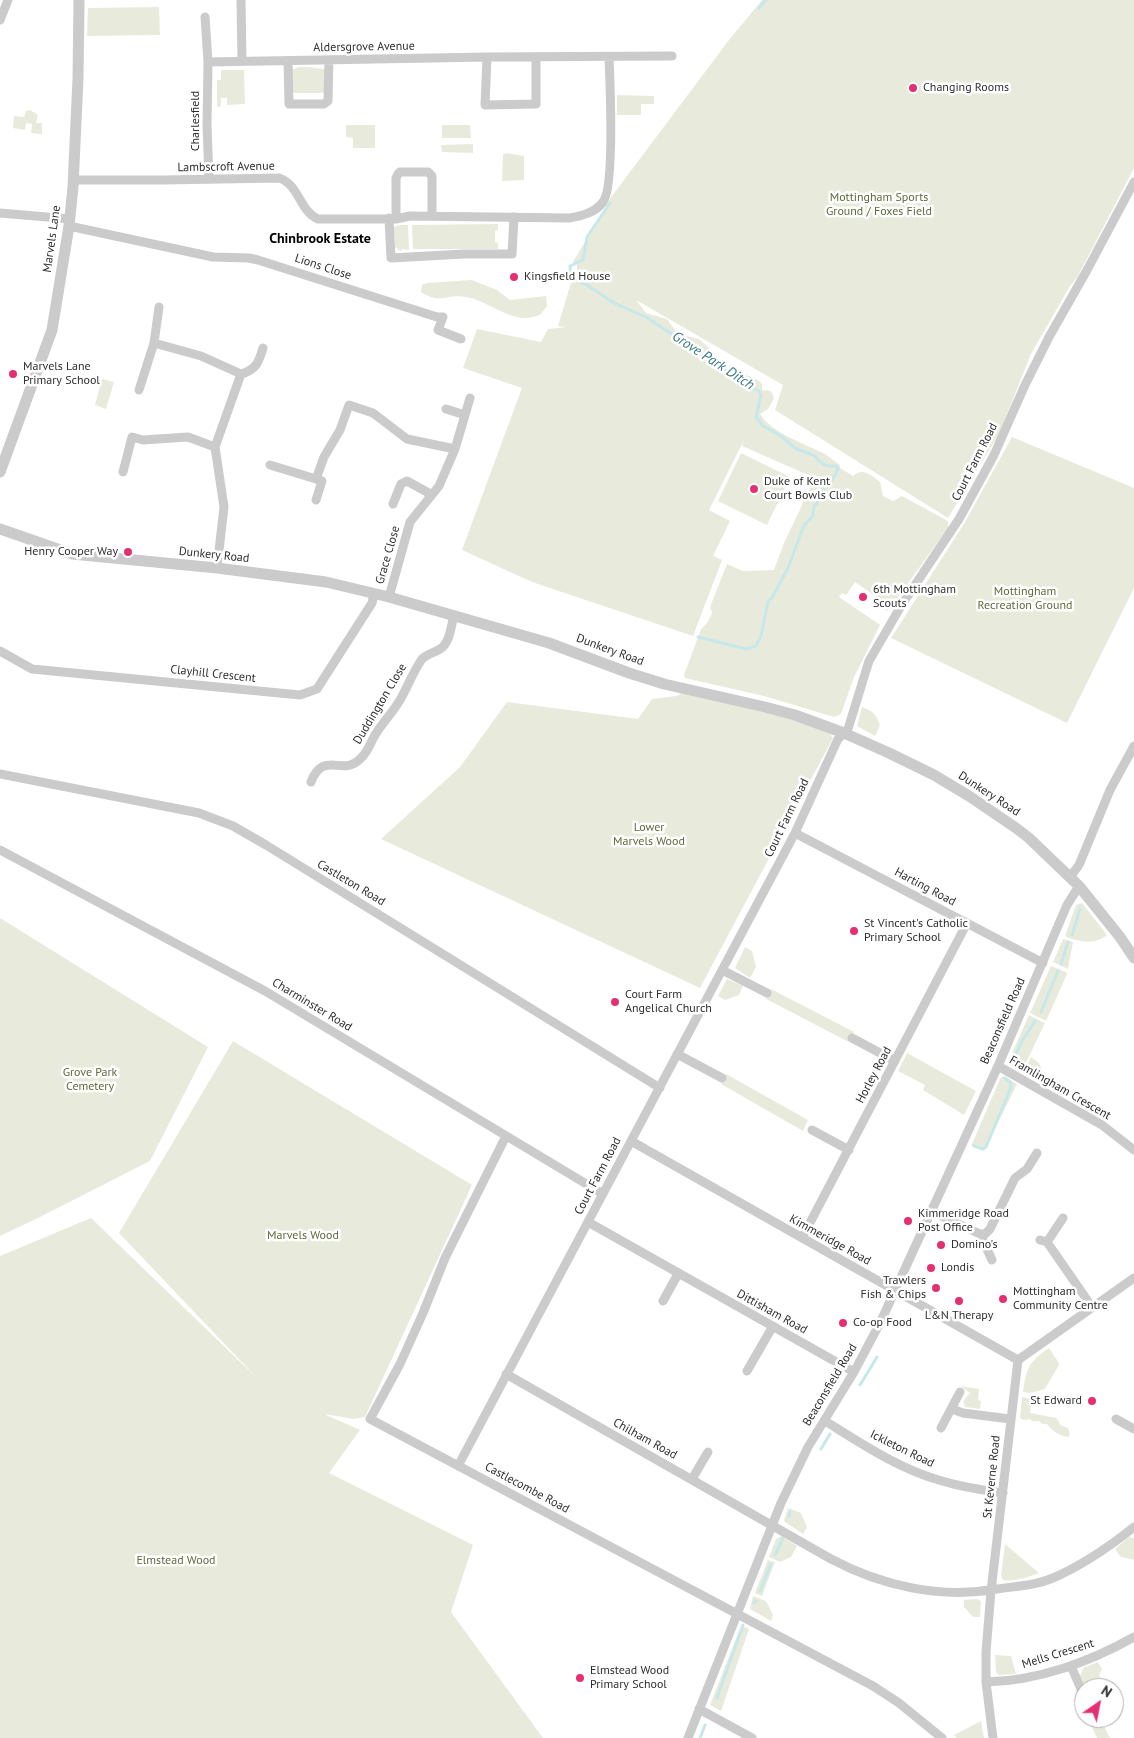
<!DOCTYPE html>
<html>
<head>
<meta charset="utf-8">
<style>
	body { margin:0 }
	#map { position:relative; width:1134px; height:1738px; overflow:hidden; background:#fff; font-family:"PT Sans",sans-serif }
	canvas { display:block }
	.north { position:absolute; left:1074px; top:1678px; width:50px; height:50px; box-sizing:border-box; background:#fff; border:1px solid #ababab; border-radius:50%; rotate:33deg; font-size:14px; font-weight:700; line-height:20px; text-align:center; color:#2e2e2e }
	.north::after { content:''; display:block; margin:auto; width:18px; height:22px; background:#e43072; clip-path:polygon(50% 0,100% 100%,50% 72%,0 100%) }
</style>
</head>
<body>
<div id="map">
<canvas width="1134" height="1738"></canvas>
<div class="north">N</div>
</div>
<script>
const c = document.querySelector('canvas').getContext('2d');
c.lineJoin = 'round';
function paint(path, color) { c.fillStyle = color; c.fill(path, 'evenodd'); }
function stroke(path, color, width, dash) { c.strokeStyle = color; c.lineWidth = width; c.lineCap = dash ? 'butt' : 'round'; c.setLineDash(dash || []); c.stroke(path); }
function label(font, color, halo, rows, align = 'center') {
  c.font = font + ' "PT Sans",sans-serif'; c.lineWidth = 5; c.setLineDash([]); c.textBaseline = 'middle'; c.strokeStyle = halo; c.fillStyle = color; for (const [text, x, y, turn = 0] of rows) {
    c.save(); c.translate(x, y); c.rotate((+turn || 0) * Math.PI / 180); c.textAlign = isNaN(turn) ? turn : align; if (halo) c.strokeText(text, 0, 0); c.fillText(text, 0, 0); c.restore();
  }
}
const green = new Path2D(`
	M762 0H1134V168L1077 278 1070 286 1031 354 999 434 948 518 775 410 783 385 636 300 646 313 667 319 678 334 699 339 709 348 714 358 726 364 738 368 746 375 758 380 762 384V390L771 391 774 398 768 409 760 414C771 432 802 443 821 452 828 455 834 461 840 465V468L853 476C863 467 871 475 880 482L883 496 893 501 902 496 948 521V528L888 611 876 604 879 599 855 582 846 595 842 593 839 597 880 625 854 677 841 714 834 717 764 696 685 678 684 675 701 629 707 623 712 613 710 607 727 564 743 571 774 570 784 543 815 478 742 446 744 440 709 510 730 521 713 556 722 560 693 636 532 582 462 550 522 388 463 368 477 329 541 342 548 329 567 327 558 326 570 286 577 270V265L573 262 612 196 729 40Z
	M159 7 160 35 87 36 88 8Z
	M299 67C308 66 316 69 325 69V93H291V70Z
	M221 70H244L245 104 227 105V98H221V106L217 107V80H221Z
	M617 95 654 96V104H641V115H617Z
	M30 110 38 115 36 123H42V134L31 133 32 124 26 123 25 130 13 128 14 116 24 117 26 111Z
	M346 125H375V148H353V138L346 137Z
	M442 125H470L471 138H442Z
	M473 144V153L442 152 441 145Z
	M506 153 524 156V180L502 181 503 155Z
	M498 224V230L495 231V242L498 243V249H413L412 225Z
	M400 225H408L409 250 402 249 401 251 395 247 394 227Z
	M472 280 497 290 510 300 546 296 547 306 540 315C535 316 530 318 525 318 506 318 485 300 466 297 447 293 441 305 421 292L422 285 427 283Z
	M102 379 114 382 106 409 95 405Z
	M1012 437 1134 488V588L1067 723 891 638 965 522Z
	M741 453 790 477 767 525 718 501Z
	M686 691 754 706 829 732 833 738 700 988 381 839 460 767 507 702 638 719 652 699 676 696Z
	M862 707C873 711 876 714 880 725L875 736 857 726Z
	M1082 903 1107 935C1096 945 1077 942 1065 936L1076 905Z
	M0 918 208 1047 150 1161 38 1218 0 1236Z
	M1063 939 1073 942 1068 969 1053 962Z
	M745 947 752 951 756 967 750 978 735 968Z
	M1051 966 1066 972 1067 974 1046 1021 1030 1013Z
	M727 979 743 986 739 995 725 1000 718 996Z
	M771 989 854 1032 849 1042 766 999Z
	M1029 1015 1045 1023 1022 1071 1010 1063 1009 1060Z
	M233 1041 472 1185 365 1417 354 1419 324 1414 360 1430 329 1473 473 1545 451 1612 543 1738H0V1256L91 1218 257 1378 119 1233Z
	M907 1053 976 1091 964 1115 923 1090 925 1085 898 1071Z
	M1031 1057 1039 1063 1044 1074 1040 1081 1024 1072Z
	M726 1074 808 1120 803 1131 721 1084Z
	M1004 1076 1017 1084 984 1151 971 1146 1001 1077Z
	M1049 1348 1057 1360 1059 1365 1045 1389 1030 1393 1023 1392C1026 1369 1029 1361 1049 1348Z
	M960 1386 979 1389 978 1400 981 1401 980 1409 965 1407C961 1400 966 1398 970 1393Z
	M1022 1397 1032 1399 1030 1413 1056 1418 1058 1420 1060 1425 1068 1428 1070 1435 1068 1437C1060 1436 1052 1431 1047 1424H1042L1039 1421H1032L1030 1419 1024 1420 1020 1418Z
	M788 1508 801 1513 807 1527 803 1534 785 1522 784 1520Z
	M781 1536 797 1546 791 1557 780 1562 769 1557 776 1539Z
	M1129 1537 1134 1538V1560L1121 1557 1115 1549Z
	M1005 1544 1039 1573C1028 1577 1015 1582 1003 1580L1001 1576Z
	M768 1560 775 1562 762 1596 755 1593Z
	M753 1596 766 1601 773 1615 771 1621 750 1609Z
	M977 1599 981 1601 980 1617H973L964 1607V1600Z
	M745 1627 749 1629 721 1711 710 1705 739 1631Z
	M995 1655 1011 1656 1016 1674 999 1675 996 1672Z
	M1098 1662 1102 1669 1099 1676 1103 1680 1089 1688H1086L1080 1676 1083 1668Z
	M1088 1718H1100L1110 1738H1097Z
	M981 1721 984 1738H957L954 1735Z`);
const stream = new Path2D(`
	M759 8 766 0
	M610 203 587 237 583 260 570 266V277L587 285 614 303 646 317 723 368 748 386 759 391 761 396 756 417 763 426 781 436 795 448 815 456 819 461 827 466H836L838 469 833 479 824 488 819 501 814 506 813 516 805 524 801 533 788 568 773 596 768 602 761 636 756 646 746 649 698 637
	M1072 935 1080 909
	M1061 964 1068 942
	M1041 1012 1058 971
	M1013 1060 1022 1041 1035 1021
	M974 1146 983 1149 986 1147 1011 1087 1010 1082 1005 1078
	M860 1385 877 1357
	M821 1449 830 1434
	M789 1517 790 1512
	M775 1555 783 1538
	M760 1591 771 1564
	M754 1603 756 1601
	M717 1698 743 1625
	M700 1738 705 1725`);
const minor = new Path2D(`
	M241 0 242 61
	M205 17 208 62
	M0 20 8 0
	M487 57 485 105 536 104V58
	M288 61 289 104H324L328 101 329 60
	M209 179 207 126 208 62 487 57 672 56
	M73 180H163L279 178C299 184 300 212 318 219H396L410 216 569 218C581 216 595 213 603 202 615 187 610 82 609 57
	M0 213 70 219
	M389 218 391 258 464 254H512L514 217
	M396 219V178L398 174 400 172H428L432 176V216
	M69 226 213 257 249 258 258 260 437 317H443L438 330 461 339
	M154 343 201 356 241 374 215 447 224 507 217 568
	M241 374C256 370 259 362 263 348
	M139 390 154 343 159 307
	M465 415 470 398
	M270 465 316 479 324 457 340 430 349 405 373 413 407 439 455 449
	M123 472 132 437 143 440 188 437 215 447
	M316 500 322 481 316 479
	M393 504 401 484 407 481 427 492 430 497
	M389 597 410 522 439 486 455 449 465 415 446 409
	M0 651 32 669 300 695 317 689 372 603 374 594
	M0 774 199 813 233 826 266 845 660 1088
	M311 782C324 749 343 778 361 758 369 751 371 740 377 732 384 721 393 712 400 700 408 686 413 672 422 659 427 654 434 653 440 649 450 643 451 626 454 615
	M795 833 1043 963
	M0 850 265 991 603 1194
	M1070 877 1079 865 1110 790 1134 746
	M722 970 767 993
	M852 1038 895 1061
	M677 1054 722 1078
	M998 1066 1102 1125 1134 1150
	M812 1130 849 1150
	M506 1136 445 1258 423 1313 400 1364 370 1419 873 1686 899 1703 942 1738
	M631 1141 1018 1360
	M931 1211 980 1234 992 1260
	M588 1222 854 1372
	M980 1234H985L990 1229 1015 1178 1027 1169 1037 1153
	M802 1238 967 923
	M1040 1240 1047 1242 1063 1218
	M1047 1242 1092 1307
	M663 1301 678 1274
	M747 1371 773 1326
	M506 1374 831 1559C882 1586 940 1599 997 1589 1017 1586 1034 1586 1053 1578 1083 1565 1109 1547 1134 1527
	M952 1409 963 1413 1010 1419
	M1116 1419 1134 1429
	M825 1421C862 1444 899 1469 942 1481 962 1487 982 1490 1003 1493
	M941 1428 960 1392
	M458 1466 795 833 838 739 848 729 869 661 901 606 959 519 994 455 1025 385 1049 337 1086 272 1134 182
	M692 1479 708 1452
	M1071 1666 1084 1696
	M986 1682C1037 1681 1090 1662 1134 1637
	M699 1709 752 1738
	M688 1738 781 1503 808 1447 854 1372 881 1321 998 1066 1067 905 1079 886
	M993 1738 986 1682V1652L991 1591 1018 1360 1134 1278`);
const tertiary = new Path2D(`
	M0 472 52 330 69 226 73 187 78 79 79 0
	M0 529 72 554 217 568 326 582 389 597 549 643 629 673 664 684 765 707 795 715 844 733 889 753 934 775 969 796 1016 828 1029 838 1079 886 1120 937 1134 958`);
const markers = [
	[913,88,5,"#e43072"],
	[514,277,5,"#e43072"],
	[13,374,5,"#e43072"],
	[754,489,5,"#e43072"],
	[128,552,5,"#e43072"],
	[863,597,5,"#e43072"],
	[854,931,5,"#e43072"],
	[615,1002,5,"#e43072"],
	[908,1221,5,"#e43072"],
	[941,1245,5,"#e43072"],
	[931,1268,5,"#e43072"],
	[936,1288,5,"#e43072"],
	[1003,1299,5,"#e43072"],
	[959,1301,5,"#e43072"],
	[843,1323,5,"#e43072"],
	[1092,1401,5,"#e43072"],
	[580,1678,5,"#e43072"]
];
const streetNames = [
	["Aldersgrove Avenue",364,47,-1],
	["Charlesfield",196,121,-90],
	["Lambscroft Avenue",226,167,-1],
	["Marvels Lane",52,239,-82],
	["Lions Close",323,267,18],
	["Court Farm Road",975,462,-63],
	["Dunkery Road",214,555,6],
	["Grace Close",388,555,-74],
	["Dunkery Road",610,650,20],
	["Clayhill Crescent",213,674,6],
	["Duddington Close",380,704,-59],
	["Dunkery Road",989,794,33],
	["Court Farm Road",787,818,-64],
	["Castleton Road",351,883,31],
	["Harting Road",925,887,28],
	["Charminster Road",312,1005,31],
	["Beaconsfield Road",1003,1021,-66],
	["Horley Road",874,1075,-62],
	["Framlingham Crescent",1060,1088,30],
	["Court Farm Road",598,1176,-62],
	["Kimmeridge Road",830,1240,29],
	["Dittisham Road",772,1312,29],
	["Beaconsfield Road",830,1385,-59],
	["Chilham Road",645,1439,29],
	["Ickleton Road",902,1449,26],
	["St Keverne Road",992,1477,-84],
	["Castlecombe Road",527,1488,28],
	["Mells Crescent",1058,1654,-17]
];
const poiNames = [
	["Changing Rooms",923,88],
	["Kingsfield House",524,277],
	["Marvels Lane",23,367],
	["Primary School",23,381],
	["Duke of Kent",764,482],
	["Court Bowls Club",764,496],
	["Henry Cooper Way",118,552,"right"],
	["6th Mottingham",873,590],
	["Scouts",873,604],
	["St Vincent's Catholic",864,924],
	["Primary School",864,938],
	["Court Farm",625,995],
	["Angelical Church",625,1009],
	["Kimmeridge Road",918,1214],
	["Post Office",918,1228],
	["Domino's",951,1245],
	["Londis",941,1268],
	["Trawlers",926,1281,"right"],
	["Fish & Chips",926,1295,"right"],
	["Mottingham",1013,1292],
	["Community Centre",1013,1306],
	["L&N Therapy",959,1316,"center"],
	["Co-op Food",853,1323],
	["St Edward",1082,1401,"right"],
	["Elmstead Wood",590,1671],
	["Primary School",590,1685]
];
const parkNames = [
	["Mottingham Sports",879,198],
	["Ground / Foxes Field",879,212],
	["Mottingham",1025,592],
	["Recreation Ground",1025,606],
	["Lower",649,828],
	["Marvels Wood",649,842],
	["Grove Park",90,1073],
	["Cemetery",90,1087],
	["Marvels Wood",303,1236],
	["Elmstead Wood",176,1561]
];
const neighbourhoodNames = [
	["Chinbrook Estate",320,239]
];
const waterNames = [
	["Grove Park Ditch",713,361,33]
];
paint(green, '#e8ebdb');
stroke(stream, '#c7e8eb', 3);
stroke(minor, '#cbcbcb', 9);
stroke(tertiary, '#cbcbcb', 11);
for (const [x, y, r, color] of markers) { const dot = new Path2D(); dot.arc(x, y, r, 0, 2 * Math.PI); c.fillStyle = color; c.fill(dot); stroke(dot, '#fff', 2); }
label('12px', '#2e2e2e', '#fff', streetNames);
label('12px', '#2e2e2e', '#fff', poiNames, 'left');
label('12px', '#5e693b', '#fff', parkNames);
label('bold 14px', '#000', '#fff', neighbourhoodNames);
label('italic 14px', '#387b82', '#fff', waterNames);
</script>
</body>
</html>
